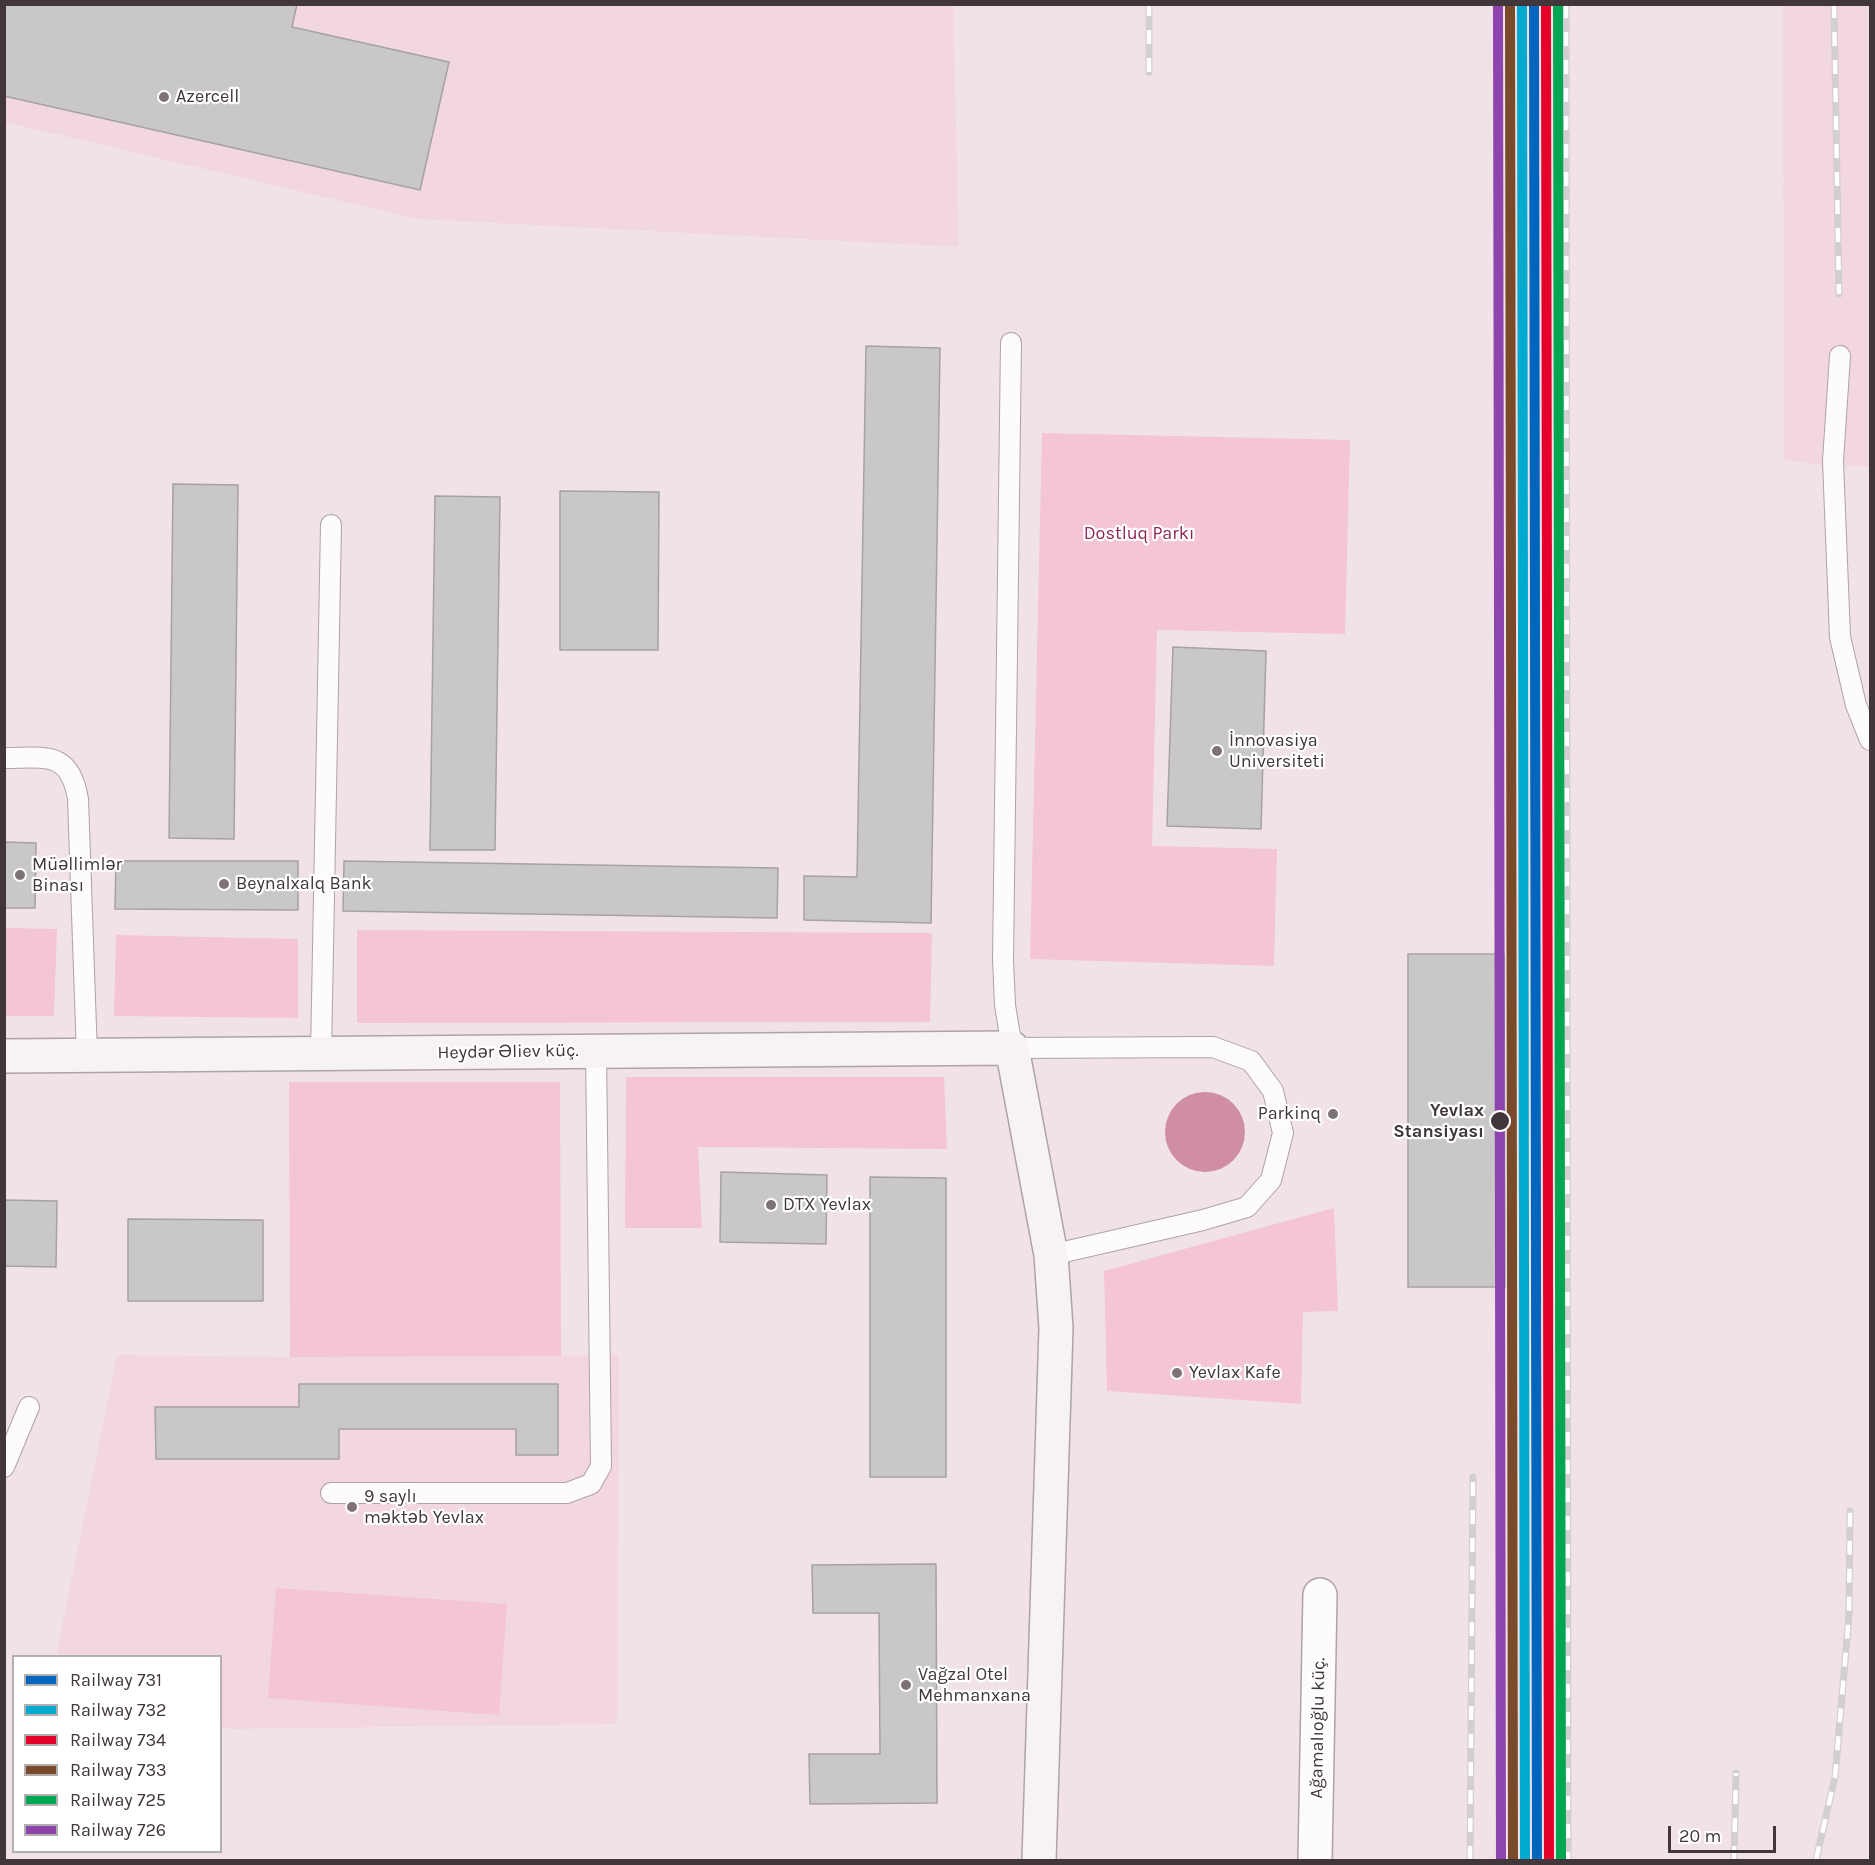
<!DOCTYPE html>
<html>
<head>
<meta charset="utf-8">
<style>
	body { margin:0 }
	#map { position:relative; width:1875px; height:1865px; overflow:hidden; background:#f1e2e7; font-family:Karla,sans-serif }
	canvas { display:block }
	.frame { position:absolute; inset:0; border:6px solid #41363a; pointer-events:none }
	.legend { position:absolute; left:12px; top:1655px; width:210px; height:198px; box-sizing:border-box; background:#fff; border:2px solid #b3afb0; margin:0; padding:8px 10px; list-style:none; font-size:18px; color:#41363a }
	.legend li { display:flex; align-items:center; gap:12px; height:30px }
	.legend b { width:30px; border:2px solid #b3afb0 }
	.scale { position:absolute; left:1668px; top:1826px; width:108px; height:27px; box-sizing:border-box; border:3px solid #41363a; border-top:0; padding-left:8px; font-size:18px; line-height:21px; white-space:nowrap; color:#41363a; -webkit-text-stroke:4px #fff; paint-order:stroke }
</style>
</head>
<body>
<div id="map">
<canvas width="1875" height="1865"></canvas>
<div class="frame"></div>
<ul class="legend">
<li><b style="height:8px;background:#0065bd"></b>Railway 731</li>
<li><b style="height:8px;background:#00a9ce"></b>Railway 732</li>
<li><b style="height:8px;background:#e4002b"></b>Railway 734</li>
<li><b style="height:8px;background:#7a4b2a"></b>Railway 733</li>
<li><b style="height:8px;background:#00a651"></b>Railway 725</li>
<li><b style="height:8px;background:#8e44ad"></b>Railway 726</li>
</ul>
<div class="scale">20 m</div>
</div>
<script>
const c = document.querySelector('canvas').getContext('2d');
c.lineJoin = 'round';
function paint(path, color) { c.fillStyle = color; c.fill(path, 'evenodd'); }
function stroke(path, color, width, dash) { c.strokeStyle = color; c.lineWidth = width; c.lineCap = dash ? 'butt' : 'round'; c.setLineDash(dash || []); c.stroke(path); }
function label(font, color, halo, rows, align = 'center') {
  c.font = font + ' Karla,sans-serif'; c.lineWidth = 4.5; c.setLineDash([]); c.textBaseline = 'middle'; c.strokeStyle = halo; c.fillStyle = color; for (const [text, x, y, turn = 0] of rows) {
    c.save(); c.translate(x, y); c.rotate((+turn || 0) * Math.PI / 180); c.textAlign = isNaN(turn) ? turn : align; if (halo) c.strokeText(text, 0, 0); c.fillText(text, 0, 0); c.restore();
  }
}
const built = new Path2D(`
	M5 5H953L959 247 418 219 5 122Z
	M1783 5H1870V466H1834L1784 460Z
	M117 1355 290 1357 619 1355 617 1724 229 1729 221 1727 220 1656H56Z`);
const green = new Path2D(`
	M1042 433 1350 440 1345 634 1157 630 1152 846 1277 849 1274 966 1030 959Z
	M5 928 57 929 54 1016H5Z
	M357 930 932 933 930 1022 357 1023Z
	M116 935 298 939V1018L114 1016Z
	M626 1077H944L947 1149 698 1147 702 1228H625Z
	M289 1082H560L561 1356 290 1357Z
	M1334 1208 1338 1311 1303 1312 1301 1404 1107 1391 1104 1271Z
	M276 1588 507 1604 499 1715 268 1698Z`);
const water = new Path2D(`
	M1165 1132a40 40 0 1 1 80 0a40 40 0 1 1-80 0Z`);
const building = new Path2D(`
	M4 4H297L292 27 449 62 420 190 4 96Z
	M866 346 940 348 931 923 804 920V876L857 877Z
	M173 484 238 485 234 839 169 838Z
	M560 491 659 492 658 650H560Z
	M435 496 500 497 495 850H430Z
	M1173 647 1266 651 1261 829 1167 826Z
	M4 842 36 843 35 908H4Z
	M116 861H298V910L115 909Z
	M344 861 778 868 777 918 343 911Z
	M1408 954H1504L1505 1287H1408Z
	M721 1172 827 1175 826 1244 720 1242Z
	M870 1177 946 1178V1477H870Z
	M4 1200 57 1201 56 1267 4 1266Z
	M128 1219 263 1220V1301H128Z
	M299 1384H558V1455H516V1429H339V1459H156L155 1407H299Z
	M936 1564 937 1803 810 1804 809 1754H880L879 1613H813L812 1565Z`);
const lane = new Path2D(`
	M1011 343 1003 960 1005 1005 1012 1048 1213 1047 1251 1061 1273 1091 1283 1133 1271 1180 1247 1207 1203 1220 1051 1255
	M1840 356 1833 461 1840 637 1856 705 1870 740
	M4 758C45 758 70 750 78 799L87 1056
	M321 1054 331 525
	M4 1467 29 1407
	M331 1493H567L591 1484 601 1466 596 1051`);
const street = new Path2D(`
	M1315 1860 1320 1595`);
const secondary = new Path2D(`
	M4 1056 1012 1048 1051 1255 1056 1328 1039 1860`);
const rail = new Path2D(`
	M1520 4 1521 413
	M1566 4 1568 1860
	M1834 4 1839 294
	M1149 72V4
	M1470 1860 1473 1477
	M1734 1860 1736 1773
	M1816 1860 1835 1777 1849 1615 1850 1511`);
const rail1 = new Path2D(`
	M1534 4 1537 1860`);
const rail2 = new Path2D(`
	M1522 4 1525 1860`);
const rail3 = new Path2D(`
	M1546 4 1549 1860`);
const rail4 = new Path2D(`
	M1510 4 1513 1860`);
const rail5 = new Path2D(`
	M1558 4 1561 1860`);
const rail6 = new Path2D(`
	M1498 4 1501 1860`);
const markers = [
	[164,97,6,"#7f7277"],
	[1217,751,6,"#7f7277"],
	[20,875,6,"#7f7277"],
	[224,884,6,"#7f7277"],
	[1333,1114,6,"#7f7277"],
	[1500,1121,10,"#41363a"],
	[771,1205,6,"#7f7277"],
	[1177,1373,6,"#7f7277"],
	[352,1507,6,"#7f7277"],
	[906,1685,6,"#7f7277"]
];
const poiNames = [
	["Azercell",176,97],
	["İnnovasiya",1229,741],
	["Universiteti",1229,762],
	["Müəllimlər",32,865],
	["Binası",32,886],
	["Beynalxalq Bank",236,884],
	["Parkinq",1321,1114,"right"],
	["DTX Yevlax",783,1205],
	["Yevlax Kafe",1189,1373],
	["9 saylı",364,1497],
	["məktəb Yevlax",364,1518],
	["Vağzal Otel",918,1675],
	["Mehmanxana",918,1696]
];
const parkNames = [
	["Dostluq Parkı",1139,534]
];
const streetNames = [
	["Heydər Əliev küç.",508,1052,-1],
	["Ağamalıoğlu küç.",1318,1728,-89]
];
const stopNames = [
	["Yevlax",1484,1111],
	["Stansiyası",1484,1132]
];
paint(built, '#f2d7df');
paint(green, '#f3c5d5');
paint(water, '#cf8ea6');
paint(building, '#c9c7c7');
stroke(building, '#a5a2a2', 1.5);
stroke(lane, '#aea3a6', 22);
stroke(street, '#aea3a6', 36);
stroke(secondary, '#aea3a6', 36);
stroke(lane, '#fdfbfb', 20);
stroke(street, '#fdfbfb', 33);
stroke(secondary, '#f7f2f4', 33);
stroke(rail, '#d3ced0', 7);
stroke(rail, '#fff', 4.5, [14]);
stroke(rail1, '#0065bd', 10);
stroke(rail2, '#00a9ce', 10);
stroke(rail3, '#e4002b', 10);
stroke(rail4, '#7a4b2a', 10);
stroke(rail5, '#00a651', 10);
stroke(rail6, '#8e44ad', 10);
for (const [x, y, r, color] of markers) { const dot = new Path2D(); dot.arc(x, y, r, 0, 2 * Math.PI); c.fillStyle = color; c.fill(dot); stroke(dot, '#fff', 2); }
label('18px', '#41363a', '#fff', poiNames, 'left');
label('18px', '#8f2555', '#fff', parkNames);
label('18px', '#41363a', '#fff', streetNames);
label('bold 18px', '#41363a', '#fff', stopNames, 'right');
</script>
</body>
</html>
